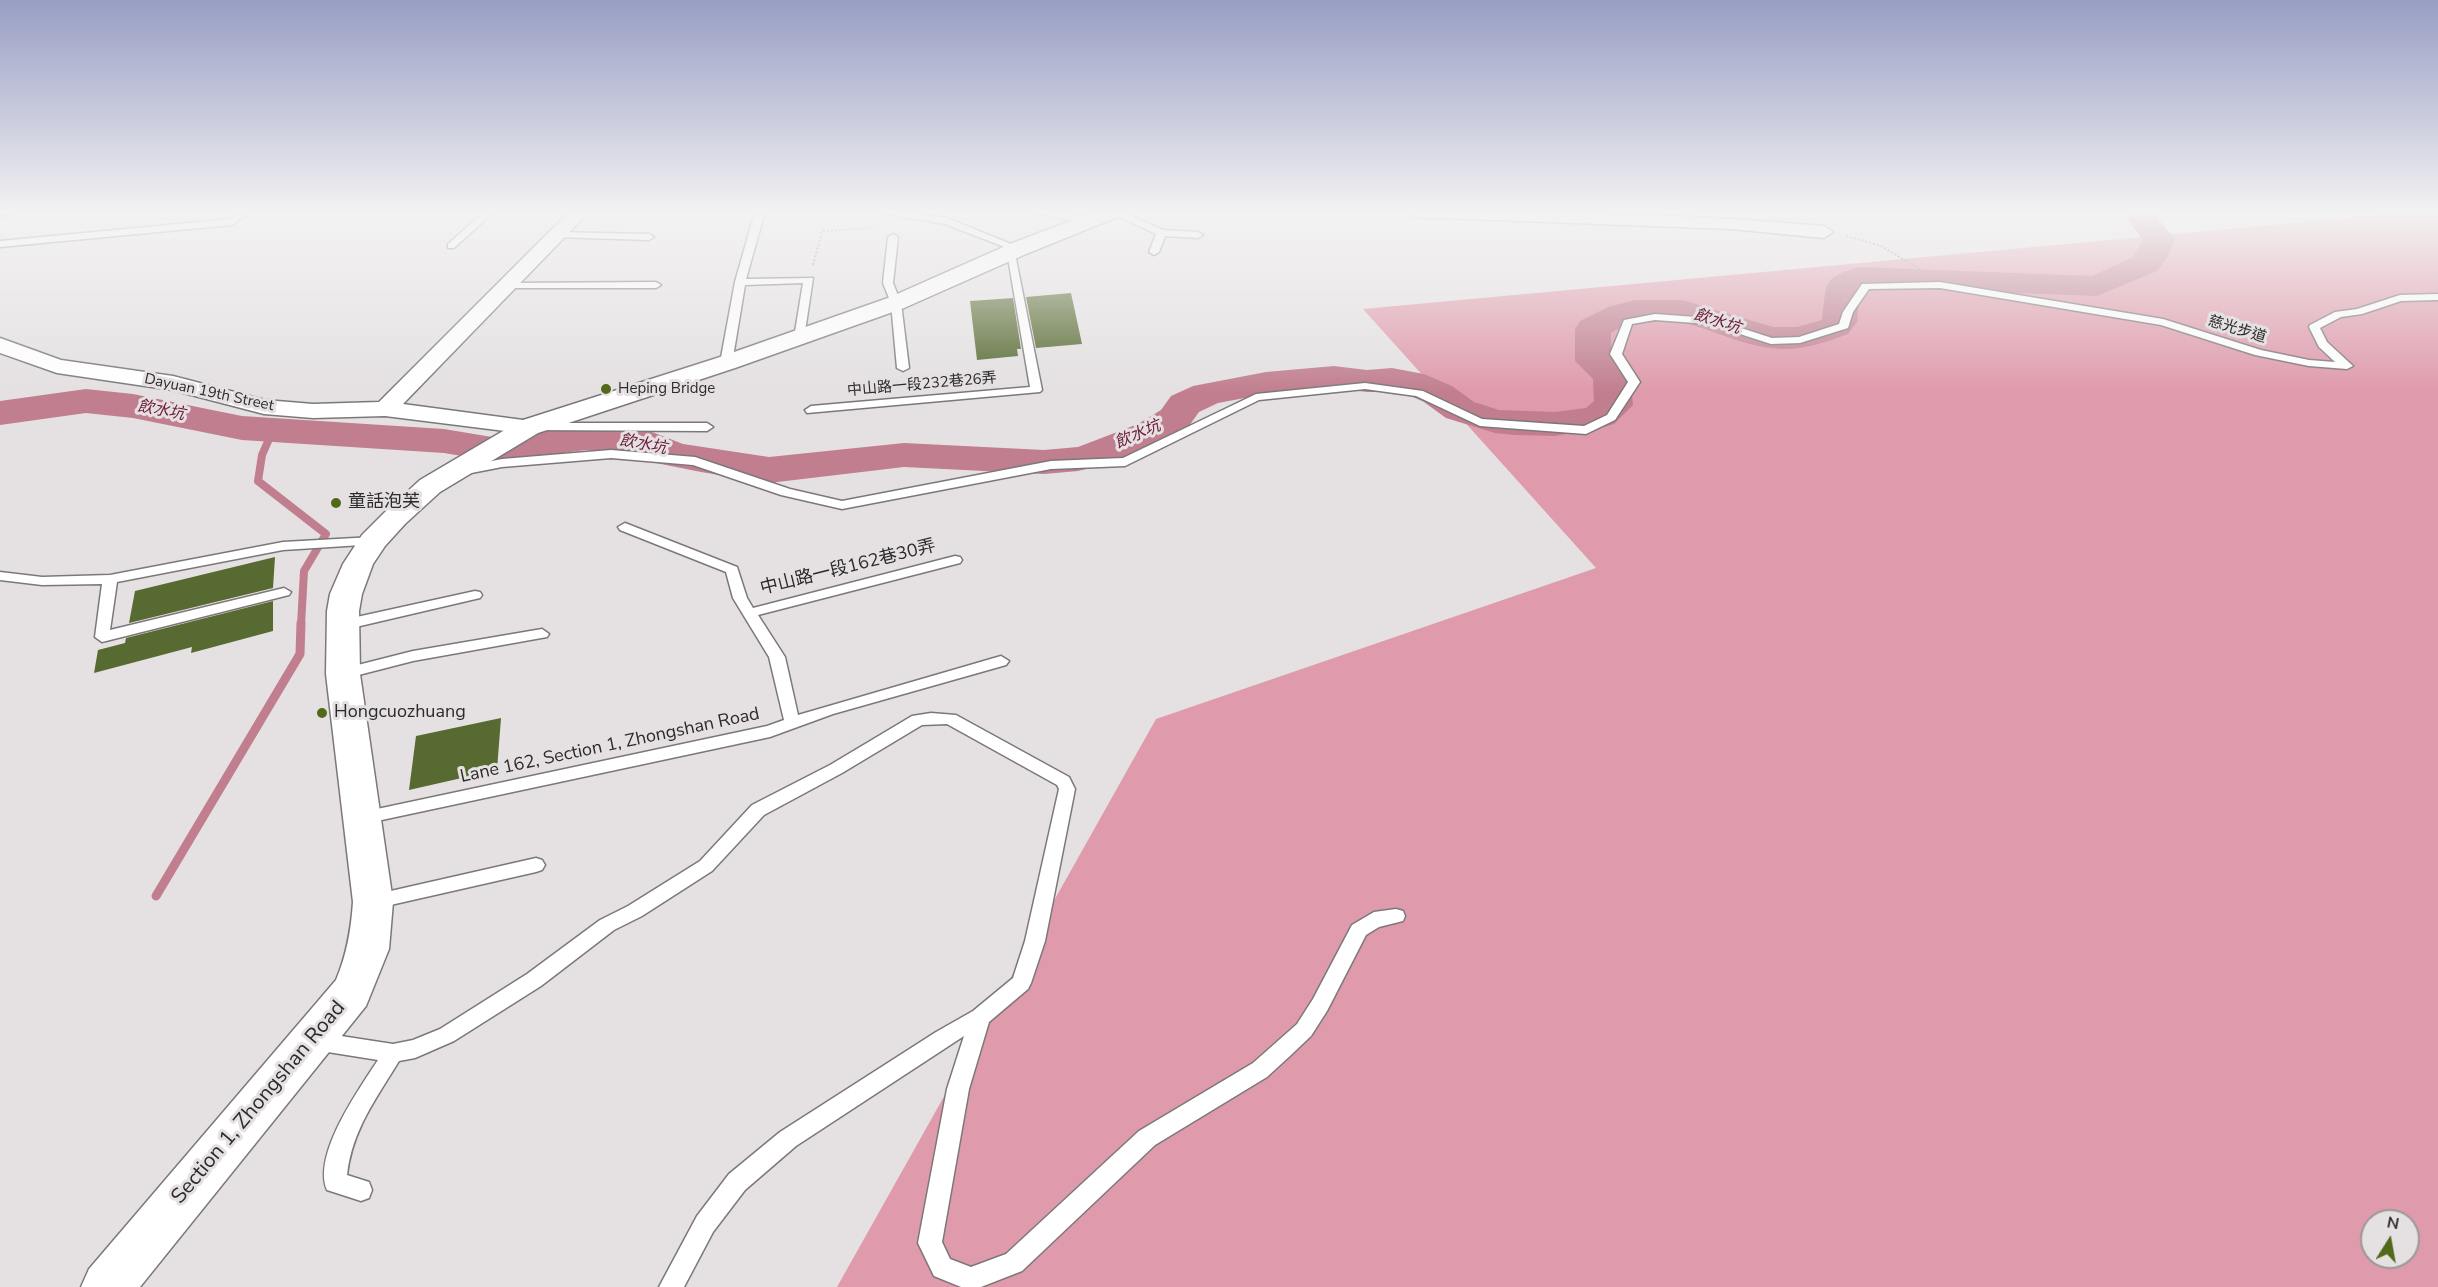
<!DOCTYPE html>
<html>
<head>
<meta charset="utf-8">
<style>
	body { margin:0 }
	#map { position:relative; width:2438px; height:1287px; overflow:hidden; background:#e5e1e2; font-family:"Nunito Sans",sans-serif }
	canvas { display:block }
	.north { position:absolute; left:2360px; top:1209px; width:60px; height:60px; box-sizing:border-box; background:#e5e1e2; border:2px solid #9b9898; border-radius:50%; rotate:11deg; font-size:16px; font-weight:700; line-height:24px; text-align:center; color:#2c2a2a }
	.north::after { content:''; display:block; margin:auto; width:21px; height:27px; background:#516919; clip-path:polygon(50% 0,100% 100%,50% 72%,0 100%) }
</style>
</head>
<body>
<div id="map">
<canvas width="2438" height="1287"></canvas>
<div class="north">N</div>
</div>
<script>
const c = document.querySelector('canvas').getContext('2d');
c.lineJoin = 'round';
function paint(path, color) { c.fillStyle = color; c.fill(path, 'evenodd'); }
function stroke(path, color, width, dash) { c.strokeStyle = color; c.lineWidth = width; c.lineCap = dash ? 'butt' : 'round'; c.setLineDash(dash || []); c.stroke(path); }
function label(font, color, halo, rows, align = 'center') {
  c.font = font + ' "Nunito Sans","Noto Sans TC",sans-serif'; c.lineWidth = 6; c.setLineDash([]); c.textBaseline = 'middle'; c.strokeStyle = halo; c.fillStyle = color; for (const [text, x, y, turn = 0] of rows) {
    c.save(); c.translate(x, y); c.rotate((+turn || 0) * Math.PI / 180); c.textAlign = isNaN(turn) ? turn : align; if (halo) c.strokeText(text, 0, 0); c.fillText(text, 0, 0); c.restore();
  }
}
const forest = new Path2D(`
	M2412 212H2438V1287H837L1156 719 1596 568 1363 309ZM2372 1221H2408V1257H2372Z`);
const streamFar2 = new Path2D(`
	M2403 212H2409`);
const streamFar1 = new Path2D(`
	M273 430 262 455 258 481 326 534 304 571 301 625`);
const stream = new Path2D(`
	M156 896 300 654 301 623`);
const river = new Path2D(`
	M2130 212H2163L2158 219 2175 239 2168 256 2157 271 2097 296 1863 287 1860 288 1857 322 1848 334C1824 343 1798 352 1771 348 1716 342 1666 297 1611 333V357L1630 375 1633 405 1614 424 1604 427 1555 436 1515 435 1495 433 1446 418 1424 402 1402 392H1367L1334 388 1266 394 1218 403 1199 412 1189 426 1166 442 1140 450 1120 461 1078 471 1044 474 904 467 769 483 701 472 656 463 644 456 619 455 603 451 585 450 498 462 444 453 242 440 133 418 86 413 0 425V401L86 389 133 394 242 416 444 429 498 438 585 426 609 427 625 431 652 432 683 444 769 457 904 443 1044 450 1078 447 1138 424 1161 410 1171 396 1193 386 1266 372 1334 366 1367 370 1392 368 1424 374 1452 386 1474 402 1499 410 1555 412 1586 408 1594 401 1593 379 1575 361V329L1580 321 1608 307 1635 300H1682L1773 327H1797L1822 320C1827 284 1821 277 1860 267L2092 276 2133 257 2143 240 2126 218Z`);
const building = new Path2D(`
	M1071 293 1082 344 1036 348 1026 297Z
	M1013 298 1021 349H1017L1018 356 977 360 970 301Z
	M275 557 273 588 129 623 135 591Z
	M273 601V631L191 653 192 647 94 673 98 650 125 643 126 638Z
	M501 718 497 770 409 790 416 736Z`);
const path = new Path2D(`
	M1846 236 1881 246 1920 269
	M813 265 822 231 875 228`);
const service = new Path2D(`
	M0 212H16L0 216Z
	M240 212H250L232 225 0 247V241L230 219Z
	M484 212H494L454 248H448V244Z
	M759 212 764 215 746 279 813 278 804 338 799 341 794 338 803 283 745 285 732 363 726 366 720 363 735 282 754 215Z
	M874 212H902L947 218 1023 249 1015 251 945 224Z
	M1030 212H1064L1095 221 1090 224Z
	M1109 212H1122L1163 230 1198 232 1203 235 1198 238 1165 236 1159 252 1154 255 1149 252 1156 234Z
	M556 232 649 234 654 237 649 240 553 237V233Z
	M893 234 898 237 893 283 901 303 909 368 903 371 897 368 891 303 883 283 888 237Z
	M1007 252 1015 254 1042 390 1040 392 807 413 805 410 811 406 1030 387Z
	M1940 282 2163 319 2261 350 2309 360 2335 362 2319 347 2309 327 2310 325 2335 312 2357 309 2400 295 2438 294V300L2401 301 2362 314 2341 317 2320 328 2327 342 2353 366 2347 369 2309 366 2255 355 2161 325 1940 288 1869 289 1853 312 1848 328 1800 343 1771 344 1709 324 1655 320 1632 324 1622 354 1640 382 1615 420 1586 434 1480 426 1416 396 1365 389 1259 400 1125 466 1051 469 842 509 781 495 693 465 611 458 502 467 461 475 455 471 457 468 502 459 611 450 695 457 790 489 842 501 1051 461 1123 458 1256 394 1365 383 1423 391 1482 419 1584 426 1607 415 1628 382 1610 354 1624 320 1655 314 1710 318 1772 338 1799 337 1839 324 1843 312 1862 284Z
	M507 283 656 282 661 285 656 288H503L502 286Z
	M535 423H707L713 427 707 431 531 430V424Z
	M625 523 737 567 747 598 753 608 955 556 960 557 962 560 960 563 758 615 785 657 798 715 1001 656 1009 661 1006 665 833 714 770 737 363 824 357 823 354 818 357 813 363 812 767 726 784 720 769 657 733 598 726 572 620 530 618 527Z
	M373 537 378 538 380 541 378 544 283 550 117 582 110 630 284 588 291 592 289 595 102 642 95 637 102 584 42 585 0 580V572L42 577 110 575 283 542Z
	M475 591 480 592 482 595 480 598 343 630 336 625 343 620Z
	M542 629 549 634 547 637 413 661 343 679 335 674 338 670 413 651Z
	M931 713 956 715 1069 777 1075 789 1045 941 1031 983 1028 989 989 1022 969 1089 942 1242 950 1259 971 1267 1006 1254 1139 1131 1253 1063 1297 1024 1313 999 1352 925 1374 912 1396 909 1403 911 1405 916 1403 921 1379 927 1366 935 1327 1011 1311 1036 1291 1055 1267 1077 1155 1145 1022 1271 981 1287H961L934 1276 918 1243 947 1089 964 1036 796 1146 745 1190 713 1232 684 1287H659L697 1216 729 1174 780 1132 936 1032 973 1011 1013 978 1025 941 1059 789 1057 785 947 724 922 725 842 773 764 815 712 871 642 916 614 930 541 986 454 1041 415 1058 399 1061C376 1099 352 1130 347 1175L369 1182 372 1190 369 1198 361 1201 327 1190C312 1155 359 1089 378 1060L315 1050 308 1047 305 1041 308 1035 315 1032 393 1044 413 1040 440 1029 527 974 600 920 628 906 700 861 752 805 830 765 912 716Z
	M536 858 542 860 545 865 542 870 536 872 373 909 366 907 364 902 366 897 373 895Z`);
const minor = new Path2D(`
	M569 212H589L403 404 538 422 541 427 538 432 529 434 385 416 313 418 264 414 172 390 57 373 0 353V338L61 360 173 376 265 400 313 404 379 402Z
	M1405 212C1545 212 1684 213 1824 226L1833 232 1824 238 1731 229 1414 217Z`);
const secondary = new Path2D(`
	M1094 212H1123L1120 216 1026 254 904 308 735 368 538 433 440 492 405 524 385 546 373 564 362 594 359 611 360 674 393 902 389 949 366 1006 140 1287H81L89 1269 336 980C347 954 351 930 353 902L326 674 327 611 330 594 343 564 362 535 385 512 420 480 520 421 717 358 888 298 1010 244Z`);
const markers = [
	[606,389,6,"#516919"],
	[336,503,6,"#516919"],
	[322,713,6,"#516919"]
];
const farStreetnames = [
	["慈光步道",2237,330,17],
	["中山路一段232巷26弄",922,385,-5],
	["Dayuan 19th Street",209,393,12]
];
const farPoinames = [
	["Heping Bridge",618,389]
];
const farWaternames = [
	["飲水坑",1717,322,18],
	["飲水坑",161,411,11],
	["飲水坑",1138,435,-23],
	["飲水坑",643,445,11]
];
const poiNames = [
	["童話泡芙",348,503],
	["Hongcuozhuang",334,713]
];
const streetNames = [
	["中山路一段162巷30弄",848,568,-14],
	["Lane 162, Section 1, Zhongshan Road",610,746,-12]
];
const nearStreetnames = [
	["Section 1, Zhongshan Road",259,1103,-50]
];
paint(forest, '#df9aab');
stroke(streamFar2, '#c17e8f', 6);
stroke(streamFar1, '#c17e8f', 8);
stroke(stream, '#c17e8f', 9);
paint(river, '#c17e8f');
paint(building, '#576a31');
stroke(service, '#7c7879', 3);
stroke(minor, '#7c7879', 3);
stroke(secondary, '#7c7879', 3);
stroke(path, '#979495', 2, [2, 2]);
paint(service, '#fff');
paint(minor, '#fff');
paint(secondary, '#fff');
const sky = c.createLinearGradient(0, 0, 0, 393);
sky.addColorStop(0, '#989ec4');
sky.addColorStop(0.54, '#f3f2f2');
sky.addColorStop(1, '#f3f2f200');
c.fillStyle = sky;
c.fillRect(0, 0, 2438, 393);
for (const [x, y, r, color] of markers) { const dot = new Path2D(); dot.arc(x, y, r, 0, 2 * Math.PI); c.fillStyle = color; c.fill(dot); stroke(dot, '#e5e1e2', 2); }
label('15px', '#2c2a2a', '#e5e1e2', farStreetnames);
label('15px', '#2c2a2a', '#e5e1e2', farPoinames, 'left');
label('italic 16px', '#6b1a37', '#e5e1e2', farWaternames);
label('18px', '#2c2a2a', '#e5e1e2', poiNames, 'left');
label('18px', '#2c2a2a', '#e5e1e2', streetNames);
label('21px', '#2c2a2a', '#e5e1e2', nearStreetnames);
</script>
</body>
</html>
